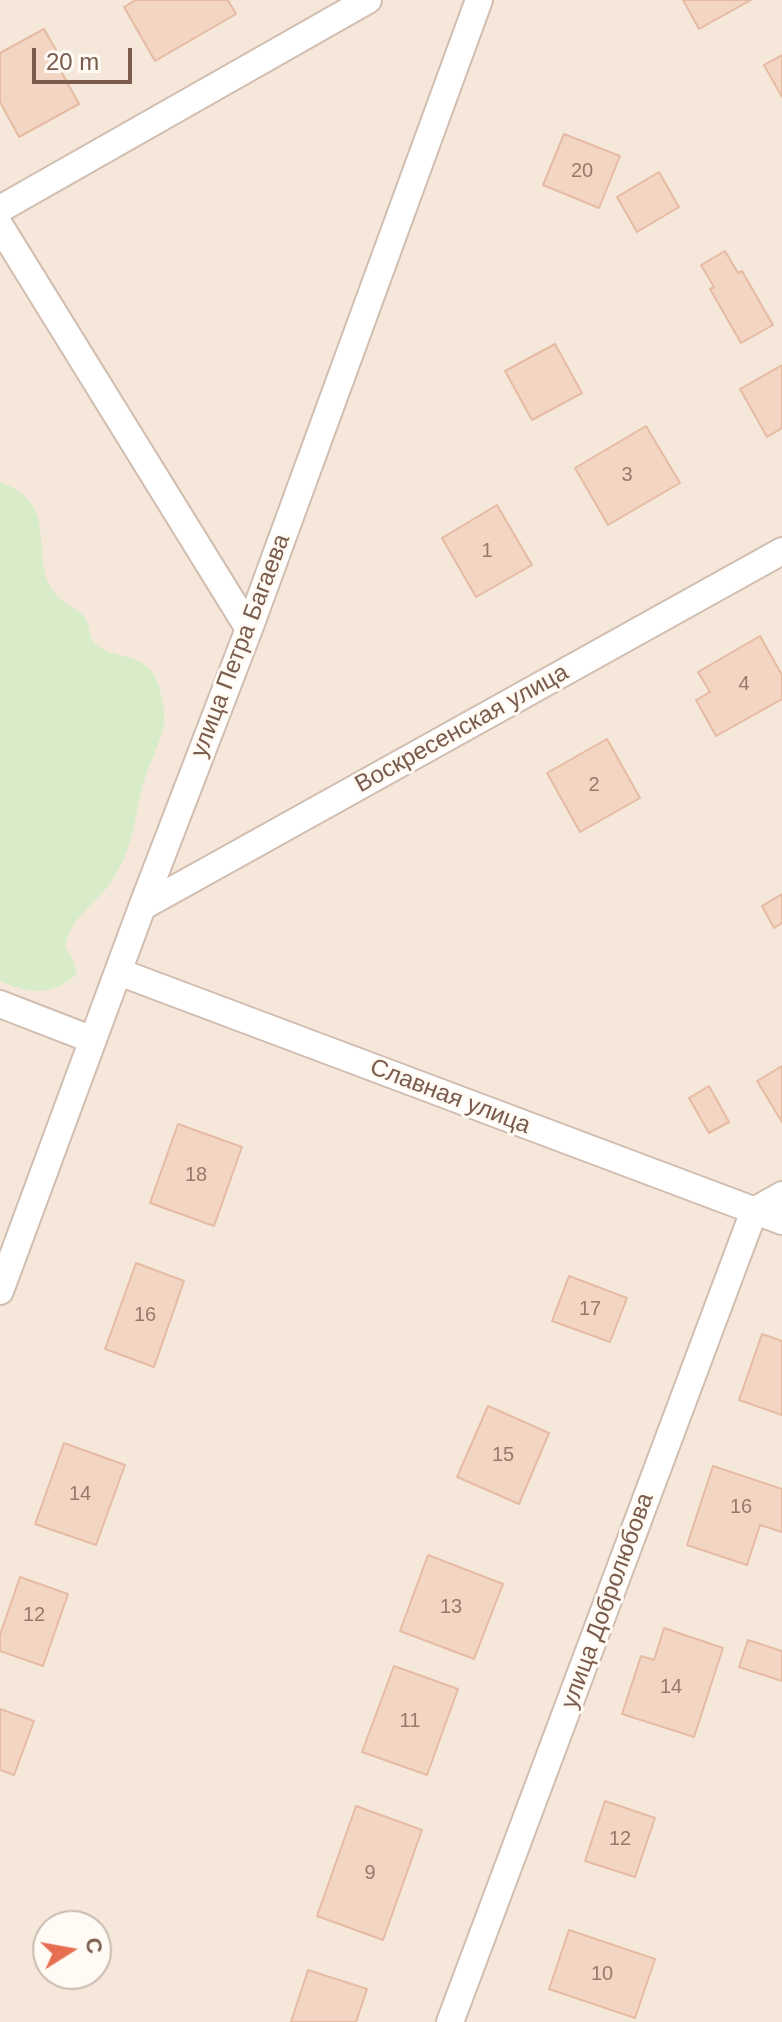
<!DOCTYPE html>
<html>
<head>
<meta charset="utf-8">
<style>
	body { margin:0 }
	#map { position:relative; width:782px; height:2022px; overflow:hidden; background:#fdf6ec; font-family:Arial,sans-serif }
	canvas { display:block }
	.north { position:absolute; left:32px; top:1910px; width:80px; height:80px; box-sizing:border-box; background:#fffaf3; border:2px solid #cabbb1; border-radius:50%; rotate:79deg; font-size:22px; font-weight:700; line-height:32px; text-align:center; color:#7a5c4d }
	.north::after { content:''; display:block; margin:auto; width:28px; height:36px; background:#e76f51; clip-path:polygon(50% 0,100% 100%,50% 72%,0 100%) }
	.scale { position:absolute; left:32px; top:48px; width:100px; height:36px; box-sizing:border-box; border:4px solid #7a5c4d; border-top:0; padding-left:10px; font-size:24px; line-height:28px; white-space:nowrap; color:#7a5c4d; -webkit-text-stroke:6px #fffaf3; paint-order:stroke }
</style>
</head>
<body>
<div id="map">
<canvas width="782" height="2022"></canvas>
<div class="north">С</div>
<div class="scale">20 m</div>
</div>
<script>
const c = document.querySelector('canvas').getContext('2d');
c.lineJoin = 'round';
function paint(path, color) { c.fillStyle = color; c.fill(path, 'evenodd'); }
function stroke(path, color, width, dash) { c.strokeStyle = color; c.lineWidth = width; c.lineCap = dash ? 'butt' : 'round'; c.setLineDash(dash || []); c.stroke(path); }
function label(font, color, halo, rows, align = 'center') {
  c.font = font + ' Arial,sans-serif'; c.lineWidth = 6; c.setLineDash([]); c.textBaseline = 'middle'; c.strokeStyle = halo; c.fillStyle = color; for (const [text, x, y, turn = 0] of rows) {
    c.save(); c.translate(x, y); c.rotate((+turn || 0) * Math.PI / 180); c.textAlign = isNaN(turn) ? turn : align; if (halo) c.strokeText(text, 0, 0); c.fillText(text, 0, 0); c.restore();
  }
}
const residential = new Path2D(`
	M0 0H782V2022H0ZM48 1926H96V1974H48Z`);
const green = new Path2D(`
	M0 482C64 505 26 559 56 595 64 604 78 608 85 618 91 626 88 639 97 645 114 659 144 654 155 676 160 687 166 711 164 723 161 742 150 762 144 781 134 817 134 847 113 879 97 904 69 918 65 948L72 957 77 974C50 997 32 994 0 981Z`);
const building = new Path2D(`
	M136 0H228L236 14 155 61 124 7Z
	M683 0H751L699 29Z
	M44 29 56 50 51 53 79 104 19 137 0 102V53Z
	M782 55V97L764 65Z
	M564 134 620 156 599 208 543 185Z
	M659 172 679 207 637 232 617 197Z
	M725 251 738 273 742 271 773 325 741 343 710 289 714 287 701 265Z
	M555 344 582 393 532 420 505 371Z
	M782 365V428L767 437 740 389Z
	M646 426 680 483 608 525 575 468Z
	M497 505 532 565 476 597 442 538Z
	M760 636 782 675V699L716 736 696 700 710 692 698 672Z
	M607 739 640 798 580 832 547 773Z
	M782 894V923L774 928 762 906Z
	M782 1066V1122L757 1081Z
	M709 1086 729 1122 709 1133 689 1098Z
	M178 1124 242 1147 214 1226 150 1203Z
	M136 1263 184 1281 154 1367 105 1349Z
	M569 1276 627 1298 610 1342 552 1321Z
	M762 1334 782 1341V1415L739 1400Z
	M488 1406 549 1433 519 1504 457 1477Z
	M64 1443 125 1465 96 1545 35 1524Z
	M713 1466 782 1489V1532L760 1525 747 1565 687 1545Z
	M428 1555 503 1584 474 1659 400 1631Z
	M20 1577 68 1594 43 1666 0 1651V1635Z
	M664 1628 723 1648 694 1737 622 1714 641 1656 654 1660Z
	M748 1640 782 1651V1681L739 1667Z
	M394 1666 458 1689 427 1775 362 1752Z
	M0 1709 34 1721 14 1775 0 1770Z
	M605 1801 655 1818 635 1877 585 1861Z
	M356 1806 422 1830 383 1940 317 1916Z
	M569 1930 655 1959 635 2018 549 1989Z
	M308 1970 367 1989 356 2022H291Z`);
const street = new Path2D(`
	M0 209 368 0
	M0 226 249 629
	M142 907 782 551
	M119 972 782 1221
	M0 1004 93 1040
	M0 1291 142 907 249 629 479 0
	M450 2022 754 1211 782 1195`);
const numberNames = [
	["20",582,171],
	["3",627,475],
	["1",487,551],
	["4",744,684],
	["2",594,785],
	["18",196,1175],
	["17",590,1309],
	["16",145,1315],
	["15",503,1455],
	["14",80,1494],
	["16",741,1507],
	["13",451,1607],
	["12",34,1615],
	["14",671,1687],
	["11",410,1721],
	["12",620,1839],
	["9",370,1873],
	["10",602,1974]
];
const streetNames = [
	["улица Петра Багаева",241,646,-69],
	["Воскресенская улица",462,729,-29],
	["Славная улица",450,1097,21],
	["улица Добролюбова",608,1601,-70]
];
paint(residential, '#f5e8da');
paint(green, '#d8ecc9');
paint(building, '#f3d5c3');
stroke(building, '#e6bba3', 2);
stroke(street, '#d1beb0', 30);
stroke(street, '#fff', 26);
label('20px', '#987a6a', null, numberNames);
label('24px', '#7a5c4d', '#fffaf3', streetNames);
</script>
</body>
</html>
